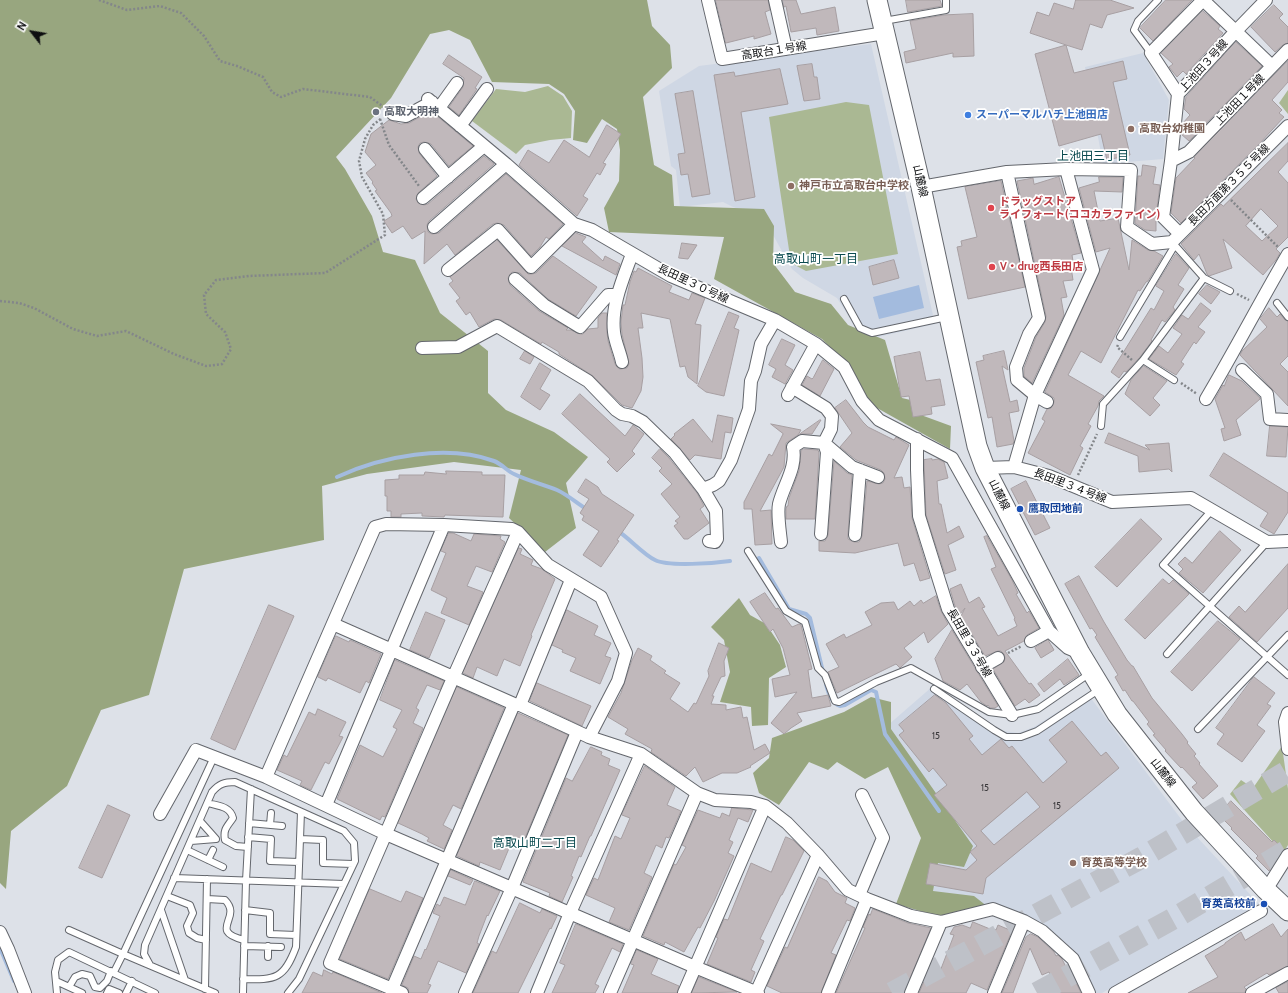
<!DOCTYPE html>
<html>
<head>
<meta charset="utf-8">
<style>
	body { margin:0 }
	#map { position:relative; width:1288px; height:993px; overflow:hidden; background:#dde1e8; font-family:Cabin,sans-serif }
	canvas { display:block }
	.north { position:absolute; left:12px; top:12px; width:40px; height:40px; -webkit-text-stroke:3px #fff; paint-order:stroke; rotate:301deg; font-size:11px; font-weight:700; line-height:16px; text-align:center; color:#0d0e10 }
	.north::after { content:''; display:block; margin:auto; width:14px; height:18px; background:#0d0e10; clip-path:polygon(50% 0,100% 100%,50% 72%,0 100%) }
</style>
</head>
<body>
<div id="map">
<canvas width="1288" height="993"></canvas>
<div class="north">N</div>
</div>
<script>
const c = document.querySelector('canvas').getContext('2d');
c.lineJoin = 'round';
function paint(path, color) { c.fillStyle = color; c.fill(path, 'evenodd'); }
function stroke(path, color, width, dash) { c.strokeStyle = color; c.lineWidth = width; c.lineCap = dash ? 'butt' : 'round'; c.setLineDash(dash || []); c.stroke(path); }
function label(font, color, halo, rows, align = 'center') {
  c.font = font + ' Cabin,"Noto Sans JP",sans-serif'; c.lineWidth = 3.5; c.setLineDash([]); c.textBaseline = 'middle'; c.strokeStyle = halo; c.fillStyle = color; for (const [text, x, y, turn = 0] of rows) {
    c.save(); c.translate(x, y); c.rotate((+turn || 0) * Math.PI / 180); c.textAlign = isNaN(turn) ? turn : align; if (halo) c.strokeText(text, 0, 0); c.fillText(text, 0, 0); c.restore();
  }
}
const built = new Path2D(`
	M871 44 935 324 869 339 859 333 837 298 803 278 792 269 763 217 733 207 723 202 680 207 676 170 671 166 659 91 699 66Z
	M1143 53 1169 100 1163 159 1103 164 1085 67Z
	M933 686 1003 731 1018 733 1034 727 1087 693 1184 823 1259 904 1102 993H1094L1045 927 994 903 941 913 909 909 942 811 887 726Z`);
const green = new Path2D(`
	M548 86 563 96 572 111 571 138 550 140 525 145 516 154 472 121 496 89 525 92Z
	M1288 90V114L1279 103Z
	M846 102 869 105 898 254 806 271 791 263 769 117Z
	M1282 746 1288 789V845L1283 853 1230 794 1241 780 1253 788Z`);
const forest = new Path2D(`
	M0 0H647L652 26 670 45 672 68 643 97 654 165 672 175 674 206 764 209 774 226 773 263 795 292 831 304 848 325 885 340 902 398 919 402 921 415 951 426 950 449 870 404 853 372 822 339 714 279 724 237 609 232 604 208 619 181 620 150 617 129 602 119 587 143 573 140 575 111 564 94 549 84 492 82 470 40 449 30 430 34 391 98 336 157 345 169 372 216 383 252 415 260 440 313 488 351V393L506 410 554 432 588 457 566 483 576 528 545 552 509 518 521 470 454 462 367 474 322 486 324 540 184 569 149 695 101 710 67 786 11 831 6 889 0 883Z
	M739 598 750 615 766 624 780 645 786 667 769 678 768 725 752 726 751 707 720 702 730 672 724 640 711 627Z
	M871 697 891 702V729L973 846 964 867 938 863 933 891 974 896 988 907 941 917 896 904 921 838 888 767 865 779 837 762 828 770 809 762 779 805 759 793 753 773 769 758 772 738 844 712Z`);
const water = new Path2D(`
	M919 285 924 308 879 319 873 297Z`);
const stream = new Path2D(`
	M337 477C382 456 447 444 494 461 502 464 507 471 514 474 528 481 543 484 557 490 568 495 578 504 588 510
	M618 531C630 539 643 554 655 560 669 567 715 563 730 561
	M759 558 789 609 806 614 810 618 823 672
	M826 684C828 693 832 703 840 706L845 705 871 690 876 692 885 734 939 811
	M0 948 14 981`);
const building = new Path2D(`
	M716 0H768L770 10 765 12 771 34 754 39V36L726 43Z
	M783 0H796L801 14 835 7 839 31 817 35 816 28 791 32 786 6 784 7Z
	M906 0H940L942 6 908 12Z
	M1076 0H1110L1134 8 1107 15 1102 28 1090 24 1082 50 1066 45 1074 73 1123 61 1127 79 1113 82 1130 155 1107 160 1101 134 1059 146 1035 54 1066 45 1030 33 1037 12 1049 16 1054 3 1073 9Z
	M1166 0H1192L1153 41 1140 28Z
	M1274 5 1283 14 1279 18 1288 27V43L1283 45 1275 52 1251 27Z
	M1203 11 1220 26 1218 29 1223 33 1186 74 1183 71 1177 77 1169 67 1173 64 1161 53Z
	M973 14 974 56 953 57V53L906 63 904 52 916 49 910 21 944 15Z
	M1236 42 1262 66 1189 141 1181 134 1188 128 1183 123 1190 115 1184 109 1186 97Z
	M449 55 482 77 475 88 477 89 459 115 449 107 463 87 464 78 443 64Z
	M1288 61V82L1272 100 1282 110 1279 113 1284 117 1260 143 1181 223 1171 213 1176 178 1195 158 1194 157Z
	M812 64 814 77H817L820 99 804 101 797 66Z
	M780 69 788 104 741 112 755 197 735 201 714 75 734 72 735 76Z
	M693 91 710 194 692 197 688 174 681 175 678 154 685 153 675 94Z
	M431 111 473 146 449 166 431 144 424 142 420 143 418 147 419 153 437 176 418 193 416 199 418 203 424 205 428 204 484 156 494 164 429 221 427 225 428 232 432 234 439 233 506 174 563 224 549 239 546 237 540 247 531 256 504 225 497 223 493 224 455 255 447 244 424 264 425 231 412 239 403 226 392 233 384 221 392 216 391 213 375 191 377 190 372 183 373 182 366 173 376 165 365 152 371 134 389 120 401 124 409 123Z
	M607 125 621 134 603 163 606 164 600 175 597 173 583 196 588 199 577 216 519 165 528 150 549 163 564 140 589 157Z
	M1288 143V161L1278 172 1288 183V237L1276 249 1280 253 1276 260 1263 275 1223 239 1232 268 1209 276 1207 274 1199 254 1194 260 1181 244 1221 204 1223 206ZM1261 209 1278 226 1262 241 1246 226Z
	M1143 165 1156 167 1153 184 1160 185 1156 216V231L1145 230 1135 223 1138 176H1141Z
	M1059 177 1081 253 1072 255 1074 267H1071L1073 280 1063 281 1067 297 1061 298 1064 315 1032 383 1024 376V368L1036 337 1045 322 1046 316 1017 181 1033 178 1034 184Z
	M1099 177H1123L1122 192 1094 191 1100 221 1118 218 1129 270 1132 240 1148 250 1154 251 1163 256 1148 281 1146 282 1140 291 1138 290 1101 363 1081 351 1068 375 1104 396 1099 401 1098 406 1088 424 1091 426 1080 446 1083 448 1070 475 1028 453 1045 421 1042 419 1047 409 1051 408 1054 402V398L1045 392 1110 248 1096 252 1079 188 1099 182Z
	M1001 181 1025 287 968 299 957 247 962 246 961 241 977 237 965 187Z
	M576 233 586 237 582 242 603 261 605 256 620 264 616 275 562 246Z
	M497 240 528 274H532L536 273 553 256 597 287 576 316 548 299 520 273 512 272 508 278 510 285 539 311 568 328 566 330H571L580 334H583L588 329 598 328V318L602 313H607V332L608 341 615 364 617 367 620 369 627 368 629 364 622 334 621 322 623 305H625L630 282 634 271 636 272 638 268 672 286 669 292 689 300 692 293 705 298 695 324 701 325 697 384 688 377 685 366 680 367 670 319 641 313 643 328H638L642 358 643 377 641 391 632 408 622 405 593 376 559 354V352L542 342 541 344 501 320 494 319 479 327 470 312 466 315 456 301 460 298 449 284 453 281 450 277Z
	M682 243 697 245 688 259 679 258Z
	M1176 254 1189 268 1178 285 1184 289 1173 307 1175 310 1165 322 1162 320 1151 340 1152 341 1140 357 1126 372 1124 371 1119 378 1111 372 1151 308 1154 310 1164 291 1156 286Z
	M894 260 899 278 873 285 869 267Z
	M1207 285 1220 292 1211 304 1199 294Z
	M1201 303 1211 311 1198 327 1205 332 1196 344 1194 342 1181 362 1184 364 1176 375 1149 359 1159 346 1168 353 1182 334 1173 328 1182 315 1188 319Z
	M1269 308 1277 317 1280 314 1285 320 1288 321V356L1280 364 1288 372V406L1240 355 1242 351 1267 327 1260 319Z
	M729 312 739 316 734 328 739 330 724 396 706 392 698 386Z
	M782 339 795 345 785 365 793 370 785 384 772 377 776 369 769 365Z
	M525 351 534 357 530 364 520 359Z
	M1004 351 1008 370 1002 366 1010 402 1017 400 1019 411 1009 413 1014 441 1013 444 997 447 992 417 988 418 976 362 984 360 983 356Z
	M920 352 926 381 940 379 945 405 931 407 932 414 913 417 909 396 901 397 894 357Z
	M823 360 834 369 820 396 802 385 807 376 812 379 813 378Z
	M540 363 551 370 540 389 550 395 540 410 521 397Z
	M1144 366 1167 381 1153 398 1160 405 1150 416 1125 394 1131 380Z
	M1229 375 1242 381 1260 398V399L1236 420 1241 435 1224 441 1221 429 1225 428 1215 399 1223 385 1224 386Z
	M580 394 625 436 633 425 644 434 632 451 635 454 617 472 607 462 610 459 562 414Z
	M846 400 863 422 868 427 894 440 896 437 909 445 894 478 902 477 904 488 910 487 912 518 930 578 920 581 914 563 904 566 898 543 855 553 819 551V541H825L828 535 834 461 847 473 852 475 848 534V539L854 542H859L862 536 867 481 879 484 883 483 885 479 884 473 881 470 856 460 840 447 852 433 835 408Z
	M718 415 733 418 731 433 725 432 721 459 695 455 690 460 671 439 675 435 674 434 693 419 712 442Z
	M820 420H821L812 434H800Z
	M771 424 801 430 798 435 786 443 784 467 760 511 771 510 772 544 755 545 752 509H744V502L769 454 772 456 783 434Z
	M1270 426 1288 427 1286 457 1267 456Z
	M1109 433 1150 450 1145 445 1169 443 1172 472 1169 469 1139 472 1138 456 1105 443Z
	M660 449 669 458 697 493 704 506 700 509 709 523 688 539H684L674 526 678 523 675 521 680 517 661 494 672 484 659 471 662 468 652 458Z
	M804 449 818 450 819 453 815 519H786V509L787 506H788L789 498 799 471 801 451Z
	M1224 453 1288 493V512L1274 534 1260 526 1268 513 1210 476Z
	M932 459V460L938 459 944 462 948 478 937 481 939 504H941L947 533 959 526 964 537 948 545 956 570 945 574 926 515 924 460Z
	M446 471 482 472V475H505L503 517 445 515 444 517 422 516V513L401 514V517H391V511H387V496H385V480L399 479V475H424L425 472 446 474Z
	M586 479 598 487 602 494 634 515 617 540 619 541 601 567 583 555 599 531 582 520 584 516 580 513 589 499 578 492Z
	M1026 481 1050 528 1035 535 1011 489Z
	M1141 519 1162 539 1117 587 1095 567Z
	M1220 531 1241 550 1203 593 1179 573 1183 569 1178 564 1185 557 1192 563Z
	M449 533H453L471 541 474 534 501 536 500 539 505 542 492 572 476 566 467 586 483 592 469 625 441 613 447 598 431 590 446 553 441 551Z
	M987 536 1012 580 1018 593 1016 594 1027 613 1029 611 1039 628 1027 635 1024 641 1005 651 1029 684 1031 683 1040 695 1029 703 1025 699 1015 706 993 669 1004 662 1005 658 1004 654 1001 651H998L985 656 961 616 965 608 960 614 955 606 950 589 961 584 969 603 979 597 985 607 982 608 998 636 1017 626 1014 619 1015 618 991 569 996 567 984 537Z
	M519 548 522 549 520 554 533 560 531 565 542 569 555 579 531 635 532 636 520 666 504 659 497 676 477 667 473 678 463 673Z
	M1288 564V608L1257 642 1229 617 1239 606 1245 612Z
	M1079 576 1104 622 1127 660 1132 666H1133L1152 698 1182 734 1188 742 1187 743 1196 754 1194 756 1200 763 1199 764 1218 786 1203 799 1192 787 1197 783 1182 767 1181 768 1165 751 1166 750 1153 735 1155 734 1147 724 1149 722 1133 701H1132L1125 690 1123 691 1115 677 1118 675 1095 637 1097 635 1092 628 1090 629 1065 584Z
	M1163 579 1169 584 1173 580 1189 594 1145 639 1125 620Z
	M765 593 776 609 778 608 792 627 799 624 801 625 812 669 808 670 812 698 828 695 831 706 797 713 802 721 791 728 784 734 771 723 797 692 775 697 772 679 790 675 783 648 773 629 770 632 750 602Z
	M936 596 941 611 948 624 928 643 924 632 904 648 912 657 901 667 900 668 896 664 837 693 828 672 839 667 826 644 844 634 846 638 872 625 865 612 881 603 894 602 898 610 910 601 914 606 921 600 923 603Z
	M269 605 294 616 235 750 211 739Z
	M567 610 598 626 594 635 611 643 605 656 611 658 600 684 570 671 576 658 562 652 563 650 552 645Z
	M426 612 445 620 429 658 410 650Z
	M1218 621 1240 639 1192 691 1171 672Z
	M952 630 998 706 995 708H990L988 705 987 706 981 702 967 684 960 690 943 681 935 659Z
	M336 636 349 642 350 640 381 654 369 683 366 681 360 693 328 678 326 681 318 677Z
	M1048 640 1054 650 1041 658 1035 648Z
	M719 643 729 648 724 661 725 676 721 677 712 696H714L711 704 726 705V710L741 707 743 718 747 717 754 750 765 744 770 753 750 766 751 767 737 773H722L703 782 695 767 686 776 651 752 652 749 625 734 628 729 608 717 621 693 632 660 638 648 652 656 650 660 666 671 664 673 680 683 670 699 688 712 694 703 696 704 709 676 708 671Z
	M1068 659 1079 675 1064 685 1060 679 1044 692 1038 684Z
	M395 660 444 681 440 690 427 685 416 708 419 710 413 723 423 728 385 817 382 816 380 820 337 799 360 745 383 757 397 729 393 727 402 710 380 700Z
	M1254 677 1275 693 1267 704 1271 706 1257 725 1265 731 1242 762 1217 744 1224 734 1216 728Z
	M537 683 591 706 582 726 530 701Z
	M457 687 504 708 461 809 453 805 443 825 452 830 444 849 427 841 429 838 422 834 398 823Z
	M935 695 946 703 973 736 969 739 982 755 1001 739 1009 748 1012 746 1043 783 1067 762 1049 740 1072 721 1101 756 1106 752 1119 768 986 878 983 894 926 884 930 863 966 870 977 860 970 852 977 846 934 795 947 785 933 768 929 772 899 735 904 731 899 725ZM1027 792 1040 807 994 845 981 831Z
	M318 709 346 722 339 736 343 737 329 764 325 762 311 790 300 785 302 781 277 770 284 755 287 757 309 712 315 715Z
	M518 713 568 735 522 845 512 841 500 870 480 862 479 866 457 856Z
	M591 747 602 752 601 755 610 759 608 765 620 770 591 836H590L581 857 579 856 571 876 573 877 562 902 549 896 550 893 523 882 566 778 572 781Z
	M645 766 675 787 667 805 681 811 669 838 666 837 662 848 656 845 644 873 652 877 629 930 609 922 615 908 586 895 594 878 598 880 615 836 621 839 630 818 622 815Z
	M1231 801 1272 842 1274 840 1283 849 1269 871 1256 858 1258 856 1231 829 1232 828 1219 815Z
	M108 805 130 815 102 878 79 868Z
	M732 808 753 810 748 822 738 818 729 840 733 842 728 853 734 856 714 901 700 928 698 927 684 952 665 942 664 945 643 936 674 864 676 865 686 847 682 845 698 810 720 818 722 813 729 816Z
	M786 837 793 840 804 851 782 895H781L760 939 764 941 751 970 755 972 751 982 707 964 718 938 716 937 724 919 728 920 751 863 771 872Z
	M451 870 473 880 470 885 448 876Z
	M819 877 827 881 835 892 847 898 845 903 855 908 850 921 847 920 831 953 836 955 821 993H782L767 986 785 947 787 948Z
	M475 881 500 891 488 916 487 915 479 936 477 943 479 944 466 973 438 961 428 984 431 985 427 993H409L408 988 402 985 414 956 421 959 425 949 426 950 440 916 433 913 437 904 440 906 444 897 465 905Z
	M370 889 401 902 406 891 423 898 388 979 340 959Z
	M520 903 540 913 542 909 557 916 551 929 550 928 518 993H473L492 951 496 953Z
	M873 909 908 923 931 928 904 993H836L865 928 863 927 869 914 870 915Z
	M973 922 990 929 991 928 996 930 998 925 1012 931 987 990 971 983 966 993H919L925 979 934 982 939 974 954 935 950 934 954 927 962 925 970 928Z
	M576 924 623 944 620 952 612 948 595 984 599 986 595 993H552L565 965 560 963Z
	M1273 924 1281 937 1288 929V966L1269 975 1267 973 1244 987 1246 989 1245 993H1188L1218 977 1205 956 1225 944V943L1241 932 1245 940Z
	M1031 934 1038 937 1054 952 1056 956 1058 955 1062 959 1066 967 1068 966 1081 993H1060L1049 972 1042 975 1030 948 1013 993H1002L1026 937Z
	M637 950 658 959 651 974 679 986 677 993H622L634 965 631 964Z
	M324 970 332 974 333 972 382 993H302L313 972 322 976Z
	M699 977 737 992 692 993Z
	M1288 982V993H1279L1276 988Z`);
const motorwayTunnel = new Path2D(`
	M892 993 1141 858 1288 771
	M1037 993 1178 916 1288 850`);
const path = new Path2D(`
	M99 0 127 10 160 6 181 13 204 36 220 61 237 66 263 77 272 92 281 97 303 89 370 97 385 108
	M380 119 389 145 419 186
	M1231 200 1278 247
	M1237 294 1249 300
	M0 301 19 303 34 308 73 329 97 336 126 331 174 354 206 366 222 364 231 349 225 332 206 314 204 295 216 280 249 276 325 273 385 235 383 214 362 177 359 161 365 139 373 125 382 118
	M1118 345 1117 347 1132 360
	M1181 383 1197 394
	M1078 475 1097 434
	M1008 653 1022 646`);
const service = new Path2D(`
	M884 21 946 10V0
	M1151 53 1134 30 1138 21 1158 0
	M1172 242 1204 278 1230 291
	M844 299 860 328 872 333 947 317
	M1277 303 1288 317
	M1120 337 1175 245
	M1143 360 1174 380
	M1101 426 1103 404 1143 360 1204 278
	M1212 510 1163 565 1288 675
	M748 551 786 611 805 622 818 668 825 675 835 701 839 702 876 682 911 668 989 712 1012 715 1038 709 1083 678
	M1167 654 1267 542
	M934 689 994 730 1006 737H1021L1037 731 1100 689
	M1198 729 1288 635
	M208 803C218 806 230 806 233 818 227 827 223 829 225 840L236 846 248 847
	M249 823 282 826
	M270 825 271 813
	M248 837 271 839 270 861 299 862
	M300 839 323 840V863L353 864
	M191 841 216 839 200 821
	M187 850 223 867
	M208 860 213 850
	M174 878 344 884
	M167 896 190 905 193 913 187 926 189 933 197 938 206 940
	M207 899 225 900C243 918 207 931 244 940
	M161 910 185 980
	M245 910 270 913V934L296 935
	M69 930 123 954 214 757
	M244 946 281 947
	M268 946V957
	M150 965 144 954 145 945 212 792C219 784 224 782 235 782L344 831 354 843 355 861 299 979 288 993
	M114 972 123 954 215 993
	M243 979C276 980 284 979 296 947L301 812
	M56 981 82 993
	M69 987 75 977 82 974 90 976 95 987 100 988 107 981 111 971
	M205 989 207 879
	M57 993 55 972 58 960 69 952 155 993
	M107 993 109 989 119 993
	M126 993 132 981
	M243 993 246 881 251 789`);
const minor = new Path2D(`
	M708 0 722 59 885 33
	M775 0 786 49
	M1178 94 1151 53 1203 0 1272 66
	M428 99 506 164 574 224 592 230 671 276 775 320 816 344 844 367 862 401 879 420 952 458 1049 631 1068 648 1080 653
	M439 108 457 83
	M393 114 406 116 432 102
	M460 126 487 89
	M425 149 448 177
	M1171 161 1189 152 1288 50
	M1007 172 1039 318 1029 334 1016 367 1017 380 1035 395 1047 402
	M921 187 1007 172 1066 169 1131 170 1127 227 1152 244 1172 242 1288 126
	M423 198 484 146
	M434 227 506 164
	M1180 234 1163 217 1171 161 1178 94 1235 32 1266 0
	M448 270 498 230 531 267 574 224
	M515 279 544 305 580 327 608 295H617
	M422 348 458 347 497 326 588 381 616 410 622 414 632 416 643 422 675 453 703 489 716 511 717 539 715 542 709 541
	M622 362C620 352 615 342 614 332 611 305 623 279 632 254
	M1242 370 1267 394 1270 419 1288 420
	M792 387 826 408 832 416 831 429 824 443 827 452 821 534
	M788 395 816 344
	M1206 399C1234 352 1260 302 1288 254
	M917 439V470L919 516 948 609 1012 715
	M1014 467 1035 395 1093 270 1066 169
	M985 468 1014 467 1049 476 1112 502 1191 498 1267 542 1288 541
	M703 489 713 485 719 481 731 460 749 409 751 381 755 371 761 344 775 320
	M855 535 860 470
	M781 542C780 532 777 514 779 504 784 484 797 468 793 447L802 441 824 443 852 467 878 477
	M333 624 514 704 520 705 589 737 641 754 697 793 715 800 751 802 765 806 787 823 818 855 848 890 867 899 911 916 941 922 993 909 1024 921 1042 931 1073 959 1089 993
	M1031 641 1049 631
	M982 667 998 658
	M520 705 571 580
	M1288 713 1285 722 1288 749
	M266 777 375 527 386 524 444 525 512 529 518 532 548 565 601 597 626 653 618 681 589 737
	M326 805 444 525
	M160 814 196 750 266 777 386 834 695 967 758 993
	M1266 890 1288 855
	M859 895 883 838 862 795
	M0 932 8 949 25 993
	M392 989 514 704
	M402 993 330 963 453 678 518 532
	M465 993 512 888 577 732
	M537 993 570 913 641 754
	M610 993 697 793
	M684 993 765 806
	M756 993 818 855
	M828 993 867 899
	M911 993 941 922
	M994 993 1024 921
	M1115 993 1261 911
	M1252 993 1288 973`);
const primary = new Path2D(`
	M877 0 921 187 977 446 985 468 1080 653 1117 714 1194 812 1266 890 1288 911`);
const markers = [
	[376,112,4,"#6b7280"],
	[968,115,4,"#3f7fe0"],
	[1131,129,4,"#8d6e63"],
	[791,186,4,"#8d6e63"],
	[991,208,4,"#e0444e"],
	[992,267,4,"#e0444e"],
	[1020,509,4,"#1a4fb4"],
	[1073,863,4,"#8d6e63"],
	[1264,904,4,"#1a4fb4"]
];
const numberNames = [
	["15",936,736],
	["15",985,788],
	["15",1057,806]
];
const streetNames = [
	["高取台１号線",774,51,-9],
	["上池田３号線",1204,66,-48],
	["上池田１号線",1240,100,-46],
	["山麓線",920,181,77],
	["長田方面第３５５号線",1229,185,-45],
	["長田里３０号線",693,284,25],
	["長田里３４号線",1070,486,21],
	["山麓線",999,495,63],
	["長田里３３号線",969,643,60],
	["山麓線",1163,773,52]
];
const worshipNames = [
	["高取大明神",384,112]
];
const shopNames = [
	["スーパーマルハチ上池田店",976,115]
];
const educationNames = [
	["高取台幼稚園",1139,129],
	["神戸市立高取台中学校",799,186],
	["育英高等学校",1081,863]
];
const healthNames = [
	["ドラッグストア",999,202],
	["ライフォート(ココカラファイン)",999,215],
	["V・drug西長田店",1000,267]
];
const transitNames = [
	["鷹取団地前",1028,509],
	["育英高校前",1256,904,"right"]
];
const neighbourhoodNames = [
	["上池田三丁目",1093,156],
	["高取山町一丁目",816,259],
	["高取山町二丁目",535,843]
];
paint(built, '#cfd7e4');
paint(green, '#aab893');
paint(forest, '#98a67f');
paint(water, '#a3bbde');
stroke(stream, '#a3bbde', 4);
paint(building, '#c0b8bb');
stroke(building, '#a79fa2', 1);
stroke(motorwayTunnel, '#bec1c8', 22, [22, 11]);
stroke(service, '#64676d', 8);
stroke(minor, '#64676d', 14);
stroke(primary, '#64676d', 21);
stroke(path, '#83868a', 2.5, [2, 2]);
stroke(service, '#fff', 6);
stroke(minor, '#fff', 12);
stroke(primary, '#fff', 19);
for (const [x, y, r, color] of markers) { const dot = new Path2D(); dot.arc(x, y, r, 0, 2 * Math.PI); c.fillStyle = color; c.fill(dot); stroke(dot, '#fff', 1.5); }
label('9px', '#3a383b', null, numberNames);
label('11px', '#0d0e10', '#fff', streetNames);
label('bold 11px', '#5b616d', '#fff', worshipNames, 'left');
label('bold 11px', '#366cbe', '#fff', shopNames, 'left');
label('bold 11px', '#785e54', '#fff', educationNames, 'left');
label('bold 11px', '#be3a42', '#fff', healthNames, 'left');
label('bold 11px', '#164399', '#fff', transitNames, 'left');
label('12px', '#0a4a4f', '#fff', neighbourhoodNames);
</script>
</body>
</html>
